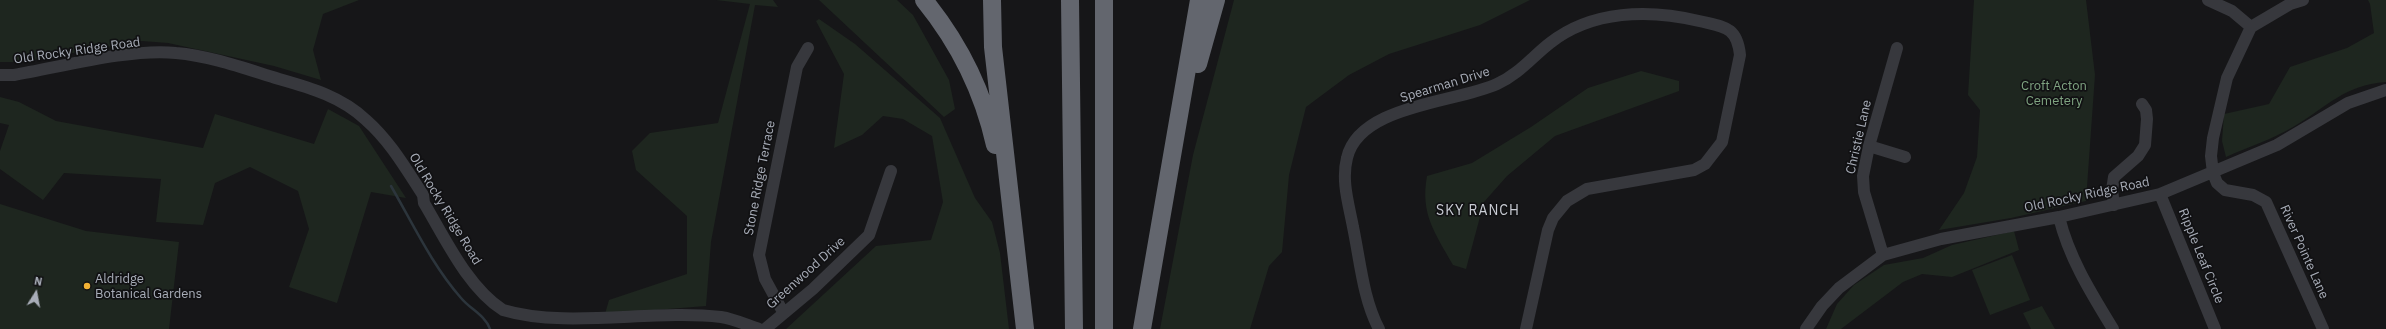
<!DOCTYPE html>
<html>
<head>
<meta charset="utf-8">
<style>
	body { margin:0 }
	#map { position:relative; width:2386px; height:329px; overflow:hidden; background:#161618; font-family:"IBM Plex Sans",sans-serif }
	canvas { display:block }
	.north { position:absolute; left:16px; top:273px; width:40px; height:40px; -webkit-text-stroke:3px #111113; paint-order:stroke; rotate:11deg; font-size:11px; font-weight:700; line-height:16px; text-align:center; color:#a8adb8 }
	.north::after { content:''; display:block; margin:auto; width:14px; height:18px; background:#a8adb8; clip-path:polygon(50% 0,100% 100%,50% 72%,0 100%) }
</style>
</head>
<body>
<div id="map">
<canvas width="2386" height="329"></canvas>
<div class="north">N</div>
</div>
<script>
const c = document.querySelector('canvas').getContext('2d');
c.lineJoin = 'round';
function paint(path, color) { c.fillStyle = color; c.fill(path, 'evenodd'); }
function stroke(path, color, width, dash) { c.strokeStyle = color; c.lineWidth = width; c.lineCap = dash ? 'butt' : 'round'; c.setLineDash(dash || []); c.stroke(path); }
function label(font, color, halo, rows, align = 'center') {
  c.font = font + ' "IBM Plex Sans",sans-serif'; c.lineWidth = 3.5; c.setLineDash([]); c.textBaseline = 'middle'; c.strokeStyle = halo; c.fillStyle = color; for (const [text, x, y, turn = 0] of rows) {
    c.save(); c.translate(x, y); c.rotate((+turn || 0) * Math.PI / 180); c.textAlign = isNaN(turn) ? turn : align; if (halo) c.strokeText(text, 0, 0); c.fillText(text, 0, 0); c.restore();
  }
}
const green = new Path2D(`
	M0 0H359L323 14 313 50 321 80 274 66 168 43 142 41 21 62H0Z
	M716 0H773L778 7 755 5 711 242 706 306 605 314 609 300 687 274V216L636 170 632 151 650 133 718 123 750 4Z
	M819 0H897L913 15 949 80 955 109 944 117Z
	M1234 0H1530L1480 25 1389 54 1349 75 1306 107 1289 175 1282 252 1269 266 1250 329H1160L1193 155Z
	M1974 0H2086L2095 75 2086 201 2011 218 1939 230 1964 193 1977 157 1980 110 1968 95Z
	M2368 0H2386V82C2344 85 2327 107 2293 127 2273 139 2248 147 2226 157L2222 141 2224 114 2269 104 2290 67 2347 48 2374 33 2370 4Z
	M819 19 855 44 940 118 975 198 992 222 1000 253 1009 329H786L876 246 931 240 943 202 932 136 903 119 883 116 862 135 834 148 844 74 816 21Z
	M1641 71 1679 81V91L1555 136 1507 176 1484 202 1466 269 1453 265C1435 233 1420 214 1427 176L1472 163 1531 127 1588 88Z
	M0 97 19 102 56 121 203 148 215 114 314 144 328 109 359 126 406 198 371 192 337 303 289 287 309 229 298 191 250 167 215 183 203 225 156 222 161 179 64 173 43 200 0 169V151L9 125 0 123Z
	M0 204 86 231 179 242 169 329H0Z
	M2014 231 2019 250 1952 277 1922 274 1903 282 1841 329H1826L1837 304 1854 285 1884 265 1923 258 1952 245Z
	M2012 255 2030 300 1990 315 1972 270Z
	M2042 306 2055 329H2031L2023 313Z`);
const stream = new Path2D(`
	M391 186C413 224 432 265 461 298 470 309 485 315 490 329`);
const minor = new Path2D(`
	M2208 0 2232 11 2251 27
	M2303 0 2290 4 2251 27 2227 78 2213 138 2211 156 2213 173 2217 183 2225 190 2253 195 2266 202 2323 329
	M0 75H14C61 67 131 48 176 53 211 56 246 69 279 79 311 88 342 97 366 120 390 141 406 169 423 195L424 203C445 238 468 288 503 310 566 329 653 309 721 317 734 319 747 325 759 329
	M1869 146 1905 157
	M2160 194 2215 329
	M2114 205 2112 190 2114 177 2138 156 2145 145 2147 119 2146 110 2142 104
	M2059 217C2069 258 2091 293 2113 329
	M1883 255 1864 192 1863 176 1869 146 1897 48
	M783 312 765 279 759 255 797 67 808 48
	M765 329 813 289 869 235 891 171
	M1379 329C1363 299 1360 260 1353 227 1349 205 1341 181 1347 158 1359 105 1455 103 1497 84 1519 74 1532 57 1550 43 1592 10 1649 9 1699 21 1724 27 1737 26 1740 55L1722 142 1705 164 1694 170 1587 189 1567 201 1553 218 1548 230 1526 329
	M1806 329 1822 306 1839 288 1883 255 1941 239 2059 217 2160 194 2277 145 2348 103 2386 90`);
const highway = new Path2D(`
	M924 0C959 43 983 91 995 145
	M992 0 993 47 1025 329
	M1070 0 1074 329
	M1104 0V329
	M1198 64 1216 0
	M1142 329 1199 0`);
const markers = [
	[87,286,4,"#f2b134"]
];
const streetNames = [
	["Old Rocky Ridge Road",77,51,-8],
	["Spearman Drive",1445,85,-17],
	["Christie Lane",1859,137,-77],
	["Stone Ridge Terrace",760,178,-79],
	["Old Rocky Ridge Road",2087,195,-12],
	["Old Rocky Ridge Road",445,209,59],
	["River Pointe Lane",2304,252,66],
	["Ripple Leaf Circle",2201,256,68],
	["Greenwood Drive",806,273,-42]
];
const parkNames = [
	["Croft Acton",2054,86],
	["Cemetery",2054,101]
];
const poiNames = [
	["Aldridge",95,279],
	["Botanical Gardens",95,294]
];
const neighbourhoodNames = [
	["SKY RANCH",1478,211]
];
paint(green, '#1e261f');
stroke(stream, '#2c353c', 2.5);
stroke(minor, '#37383d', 12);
stroke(highway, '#63666e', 18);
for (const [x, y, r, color] of markers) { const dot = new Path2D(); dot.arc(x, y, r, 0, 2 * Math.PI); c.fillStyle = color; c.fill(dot); stroke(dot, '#111113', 1.5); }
label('13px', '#a8adb8', '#111113', streetNames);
label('13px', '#7fa381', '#111113', parkNames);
label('13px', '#a8adb8', '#111113', poiNames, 'left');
c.letterSpacing = '1px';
label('14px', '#c9ccd4', '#111113', neighbourhoodNames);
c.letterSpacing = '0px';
</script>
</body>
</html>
